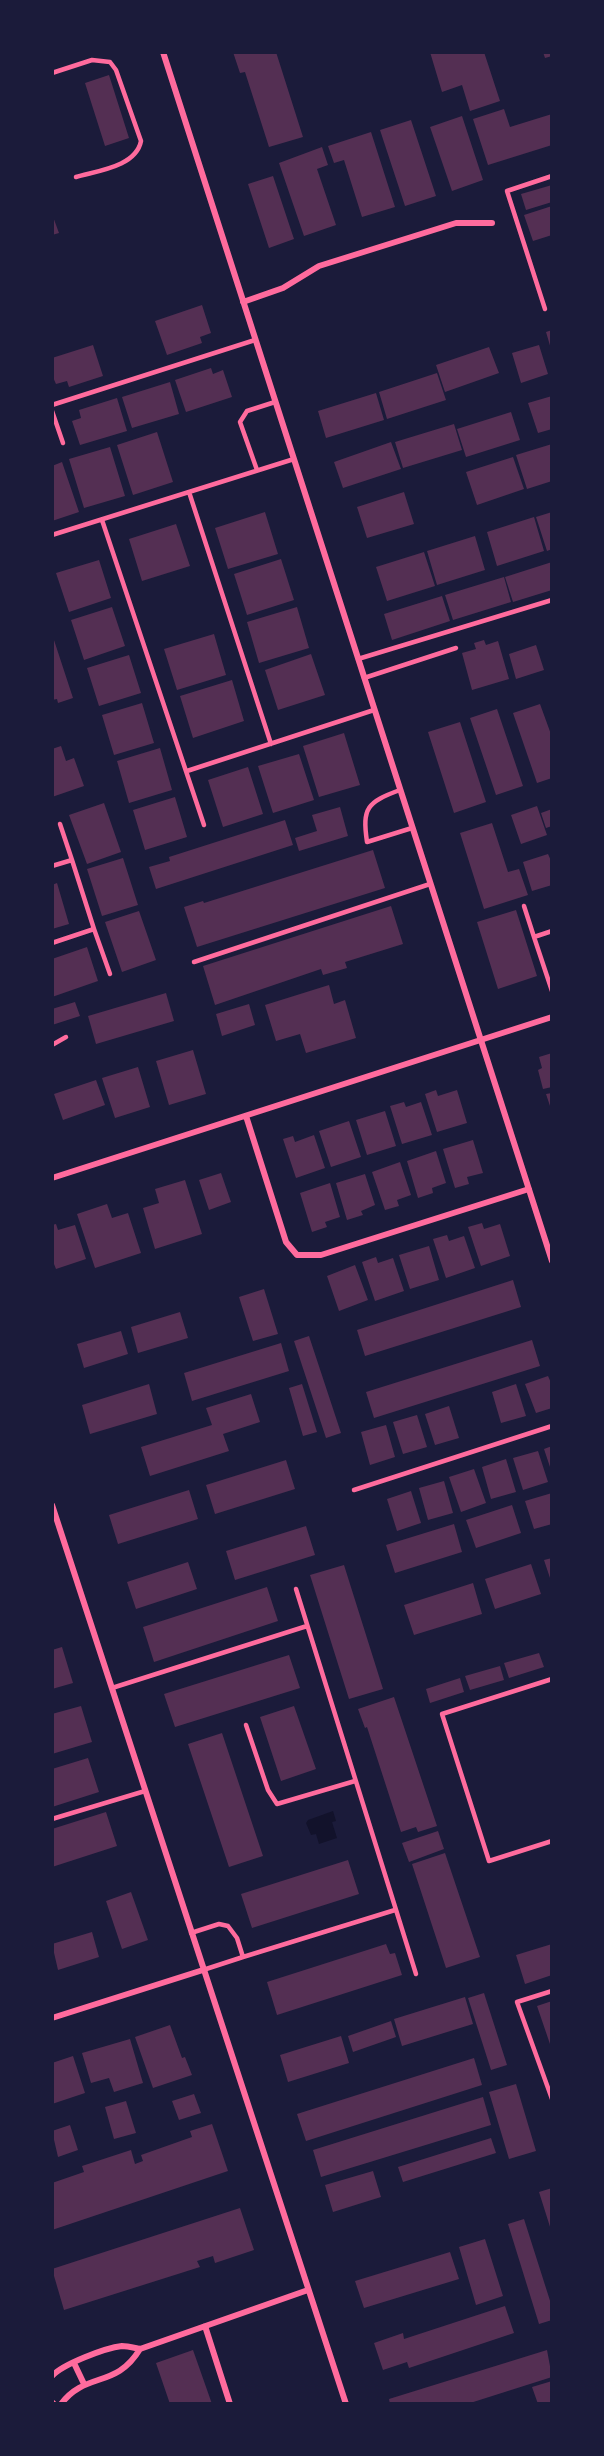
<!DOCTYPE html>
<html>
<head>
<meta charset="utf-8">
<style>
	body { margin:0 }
	#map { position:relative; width:604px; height:2456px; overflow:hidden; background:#1b1b3a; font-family:Commissioner,sans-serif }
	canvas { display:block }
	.frame { position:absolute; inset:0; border:54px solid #1b1b3a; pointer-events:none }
</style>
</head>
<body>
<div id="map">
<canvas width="604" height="2456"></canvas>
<div class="frame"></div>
</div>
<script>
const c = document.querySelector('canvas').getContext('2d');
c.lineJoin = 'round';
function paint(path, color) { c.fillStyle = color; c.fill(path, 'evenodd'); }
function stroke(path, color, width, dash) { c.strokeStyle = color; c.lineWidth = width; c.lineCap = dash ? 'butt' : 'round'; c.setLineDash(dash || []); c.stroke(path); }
const water = new Path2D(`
	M333 1811 336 1821 332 1822 337 1838 319 1844 316 1834 311 1835 306 1823 308 1820Z`);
const building = new Path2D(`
	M233 52H276L303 137 269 147 245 72 240 73Z
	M430 52H484L500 101 470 111 462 85 442 92Z
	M543 52H552V56L545 58Z
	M109 75 129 138 105 146 85 83Z
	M504 109 510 127 552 114V145L488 165 473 119Z
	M462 116 483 180 452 191 430 127Z
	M411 120 436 196 405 206 380 130Z
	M371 132 395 207 362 217 344 160 334 163 328 146Z
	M322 147 328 165 317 169 336 225 304 236 279 163Z
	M273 176 294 239 269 248 248 184Z
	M552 185V202L526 210 521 194Z
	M552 206V235L533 241 524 215Z
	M52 214 59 233 52 235Z
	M202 305 211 333 200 337 202 343 167 355 155 321Z
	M552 330V349H551L546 332Z
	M93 345 103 376 69 387 67 381 56 384 52 375V358Z
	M539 345 548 374 521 383 512 353Z
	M489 347 499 373 445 392 436 365Z
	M211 368 213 374 223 370 232 397 186 412 175 380Z
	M437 373 446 400 387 419 379 392Z
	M170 382 179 414 132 428 122 397Z
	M376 393 384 420 326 438 318 411Z
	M552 396V429L538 433 528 403Z
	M117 398 127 431 80 445 72 421 81 418 79 410Z
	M511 412 520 440 466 457 457 429Z
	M454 424 462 450 403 468 395 442Z
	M157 432 173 482 133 495 117 445Z
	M391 442 401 469 343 488 334 462Z
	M552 444V481L527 489 516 455Z
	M110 447 125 496 84 508 69 459Z
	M513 457 524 489 477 505 466 472Z
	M62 462 79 512 52 521V466Z
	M404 492 414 524 367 538 357 507Z
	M265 512 278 554 228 569 215 528Z
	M552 512V549L547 551 536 517Z
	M534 517 544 551 497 566 487 532Z
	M176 524 190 566 142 581 129 539Z
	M475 536 485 570 437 585 427 551Z
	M424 552 435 586 387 601 376 567Z
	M281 559 294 600 247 615 234 574Z
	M99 560 111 598 69 612 56 573Z
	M552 562V590L513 602 505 577Z
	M504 577 511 602 453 620 445 595Z
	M442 596 450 621 392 640 384 614Z
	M112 607 125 646 84 660 71 620Z
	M297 607 309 648 259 663 247 622Z
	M214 634 226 675 177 690 164 649Z
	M53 637 73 698 58 703 57 699 52 700Z
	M484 640 486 645 498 641 509 679 472 690 462 653 476 649 474 643Z
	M536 645 544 670 516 679 509 654Z
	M311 654 325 695 278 710 265 670Z
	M129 655 141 693 99 706 87 668Z
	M232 680 244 721 193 738 180 696Z
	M142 703 154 743 114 755 102 715Z
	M540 704 552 737V778L537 783 513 713Z
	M497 709 523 786 496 795 470 718Z
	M460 722 486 802 454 813 428 732Z
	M344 733 360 785 319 797 303 746Z
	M61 746 66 761 74 758 84 786 52 797V749Z
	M160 748 172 790 129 803 117 761Z
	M299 754 314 800 273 813 258 766Z
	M248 767 263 814 223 827 208 780Z
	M175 797 187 837 145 850 133 810Z
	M104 803 121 852 87 864 69 815Z
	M537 806 547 835 521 844 511 815Z
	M340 807 348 836 299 851 295 838 317 831 312 815Z
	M552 809V826L546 828 541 813Z
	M285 820 293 845 156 889 149 867 170 861 169 857Z
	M492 823 508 872 519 869 528 895 484 909 460 833Z
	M373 850 385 888 197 947 184 907 203 901 204 903Z
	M548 854 552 863V885L532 891 523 862Z
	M123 858 138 905 102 916 87 869Z
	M57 883 69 924 52 929V885Z
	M391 906 403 944 345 962 347 968 323 975 321 969 215 1005 203 966Z
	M516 910 537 976 498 989 477 922Z
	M139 911 156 960 122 972 105 922Z
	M87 947 98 981 52 997V959Z
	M329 985 334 1004 345 1000 356 1038 306 1053 300 1034 276 1041 265 1005Z
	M166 993 174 1021 96 1044 88 1016Z
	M75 1002 80 1016 52 1025V1009Z
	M249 1004 255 1025 222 1036 216 1014Z
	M193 1050 206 1094 169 1105 156 1061Z
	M552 1053V1087L543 1089 538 1070 542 1068 539 1057Z
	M138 1067 150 1107 115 1118 102 1078Z
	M96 1080 105 1105 63 1120 54 1094Z
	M436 1090 438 1096 457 1090 467 1123 437 1132 425 1094Z
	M552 1093V1109H551L546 1094Z
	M404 1102 406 1107 421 1102 432 1135 402 1144 390 1106Z
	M385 1111 396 1146 367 1155 356 1120Z
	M349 1121 361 1157 331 1167 319 1131Z
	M314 1135 325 1168 296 1178 283 1139 293 1136 295 1142Z
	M473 1140 483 1173 467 1177 469 1184 455 1188 443 1149Z
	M436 1151 446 1183 432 1188 433 1193 418 1198 407 1161Z
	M400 1162 411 1195 397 1200 399 1206 385 1210 372 1172Z
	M221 1173 231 1202 209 1210 199 1180Z
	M365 1174 375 1205 361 1211 363 1215 347 1220 336 1183Z
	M185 1180 202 1234 155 1249 143 1208 159 1203 155 1189Z
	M330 1183 340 1217 325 1222 327 1227 312 1232 300 1193Z
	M107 1204 112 1218 128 1213 141 1253 95 1268 77 1214Z
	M482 1223 484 1229 500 1224 510 1256 481 1266 468 1227Z
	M56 1224 58 1230 75 1225 86 1259 56 1269 52 1259V1225Z
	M447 1235 449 1241 464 1236 475 1268 446 1278 433 1239Z
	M429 1246 439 1280 410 1289 399 1255Z
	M376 1257 378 1263 393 1258 404 1291 375 1301 362 1262Z
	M355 1265 368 1300 339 1311 327 1276Z
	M513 1280 521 1307 365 1356 357 1330Z
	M264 1289 278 1334 253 1341 239 1297Z
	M180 1312 188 1338 138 1353 131 1327Z
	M121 1331 128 1354 84 1368 77 1344Z
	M309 1336 341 1433 326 1438 294 1341Z
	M532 1340 540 1366 374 1418 366 1392Z
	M281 1343 289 1371 192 1401 184 1373Z
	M548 1376 552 1385V1408L536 1413 525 1384Z
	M149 1384 157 1414 90 1434 82 1405Z
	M302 1384 317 1432 303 1436 289 1388Z
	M516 1384 526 1416 501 1423 492 1392Z
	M251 1394 260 1422 223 1434 229 1451 150 1476 141 1447 212 1425 206 1408Z
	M449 1406 459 1438 435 1445 425 1414Z
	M417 1415 427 1447 403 1454 393 1422Z
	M386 1425 395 1457 370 1465 361 1432Z
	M552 1446V1470H551L544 1449Z
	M538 1451 548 1482 523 1490 513 1458Z
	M506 1459 516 1492 491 1499 482 1467Z
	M286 1460 295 1489 215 1514 206 1485Z
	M474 1469 486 1503 461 1512 449 1477Z
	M444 1481 453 1513 428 1520 419 1488Z
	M189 1490 198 1519 118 1544 109 1515Z
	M411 1491 421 1523 397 1531 387 1499Z
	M552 1493V1524L534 1529 525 1501Z
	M512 1505 521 1533 476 1548 466 1520Z
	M454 1524 462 1552 395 1573 386 1545Z
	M306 1526 315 1555 235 1580 226 1551Z
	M552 1558V1581H551L544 1560Z
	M188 1562 197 1589 136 1609 127 1582Z
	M531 1564 541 1594 495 1609 485 1579Z
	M344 1565 383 1689 349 1699 310 1575Z
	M473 1583 482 1614 414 1635 404 1605Z
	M267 1587 278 1621 154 1662 143 1627Z
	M62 1647 73 1683 52 1689V1650Z
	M539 1653 544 1667 509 1678 504 1663Z
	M289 1655 300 1688 175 1727 164 1694Z
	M500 1666 504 1680 470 1690 465 1676Z
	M460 1678 464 1692 430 1703 426 1689Z
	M394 1697 437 1826 418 1832 416 1827 401 1832 367 1727 365 1728 358 1709Z
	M81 1706 92 1742 52 1754V1714Z
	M294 1706 316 1769 281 1781 260 1717Z
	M222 1733 263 1856 229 1867 188 1744Z
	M88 1758 99 1792 52 1807V1769Z
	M106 1812 117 1846 52 1867V1829Z
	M438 1831 444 1849 409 1862 402 1843Z
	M445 1853 480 1957 446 1968 412 1864Z
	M348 1860 359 1894 252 1928 241 1894Z
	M131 1892 148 1940 122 1949 106 1901Z
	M92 1932 99 1957 58 1970 52 1944Z
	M386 1944 390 1954 395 1953 402 1975 277 2015 267 1982Z
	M552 1944V1975L525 1984 516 1955Z
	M484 1993 507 2065 491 2070 468 1998Z
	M465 1997 473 2024 402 2046 394 2019Z
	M552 2001V2047H551L537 2006Z
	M391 2021 396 2037 353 2052 348 2036Z
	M170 2025 182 2058 185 2057 192 2075 153 2088 135 2037Z
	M341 2036 349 2063 288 2082 280 2055Z
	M130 2039 143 2083 114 2092 109 2078 91 2083 82 2053Z
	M73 2056 85 2093 52 2104V2063Z
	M474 2058 482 2085 306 2141 297 2114Z
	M516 2084 536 2151 509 2159 489 2092Z
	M194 2094 201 2113 179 2120 172 2101Z
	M483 2097 491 2125 321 2177 313 2150Z
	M126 2101 136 2133 114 2139 105 2107Z
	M212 2124 228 2171 52 2230V2183L84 2172 82 2166 131 2150 135 2164 143 2161 141 2155 192 2137 190 2131Z
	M70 2125 78 2150 58 2157 52 2131Z
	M491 2138 496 2153 403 2182 398 2167Z
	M373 2171 381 2197 333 2212 325 2185Z
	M552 2188V2230H551L539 2192Z
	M240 2208 254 2250 215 2263 213 2256 197 2261 200 2267 64 2310 52 2269Z
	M524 2219 552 2307V2320L539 2324 508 2224Z
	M485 2239 503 2296 476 2305 459 2247Z
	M450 2252 459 2279 364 2308 355 2281Z
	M505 2306 514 2333 409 2368 407 2362 383 2370 374 2343 403 2333 404 2339Z
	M193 2350 212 2404H170L156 2363Z
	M547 2350 552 2377 467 2404H390L389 2399Z
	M552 2381V2404H538L532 2387Z`);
const service = new Path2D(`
	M52 73 92 60 110 62 116 70 141 141C136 167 96 171 76 177
	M545 309 507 191 552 176
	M52 405 255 340
	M52 411 63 443
	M257 470 240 422 247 411 275 402
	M189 492 271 744
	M102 520 204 825
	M52 535 294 459
	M358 659 552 600
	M364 678 456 648
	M187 771 374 710
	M400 790C367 802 362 808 367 842L412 828
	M60 824 72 860
	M52 866 72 860 94 929 52 943
	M524 906 534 937
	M94 929 110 974
	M552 931 534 937 552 991
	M194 962 430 884
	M52 1045 66 1037
	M354 1490 552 1426
	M296 1589 416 1974
	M552 1679 442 1714 489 1861 552 1841
	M112 1688 307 1626
	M246 1725 268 1790 277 1804 355 1781
	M52 1819 145 1791
	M191 1933 219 1924 228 1926 237 1938 243 1957 203 1970
	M243 1957 395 1910
	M552 1991 517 2002 552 2099`);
const minor = new Path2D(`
	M163 52 552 1261
	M243 302 283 288 319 266 456 223H492
	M246 1116 286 1242 297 1255H321L529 1189
	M52 1178 552 1017
	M52 1505 346 2404
	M52 2018 203 1970
	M205 2326 230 2404
	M74 2363 84 2384
	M52 2376C63 2364 105 2348 122 2346 127 2346 135 2348 140 2349L308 2290
	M52 2402 54 2404
	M61 2404C86 2371 116 2389 140 2349`);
paint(water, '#12122b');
paint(building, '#542f53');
stroke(service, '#ff6b9d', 4.5);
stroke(minor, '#ff6b9d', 6);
</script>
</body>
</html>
